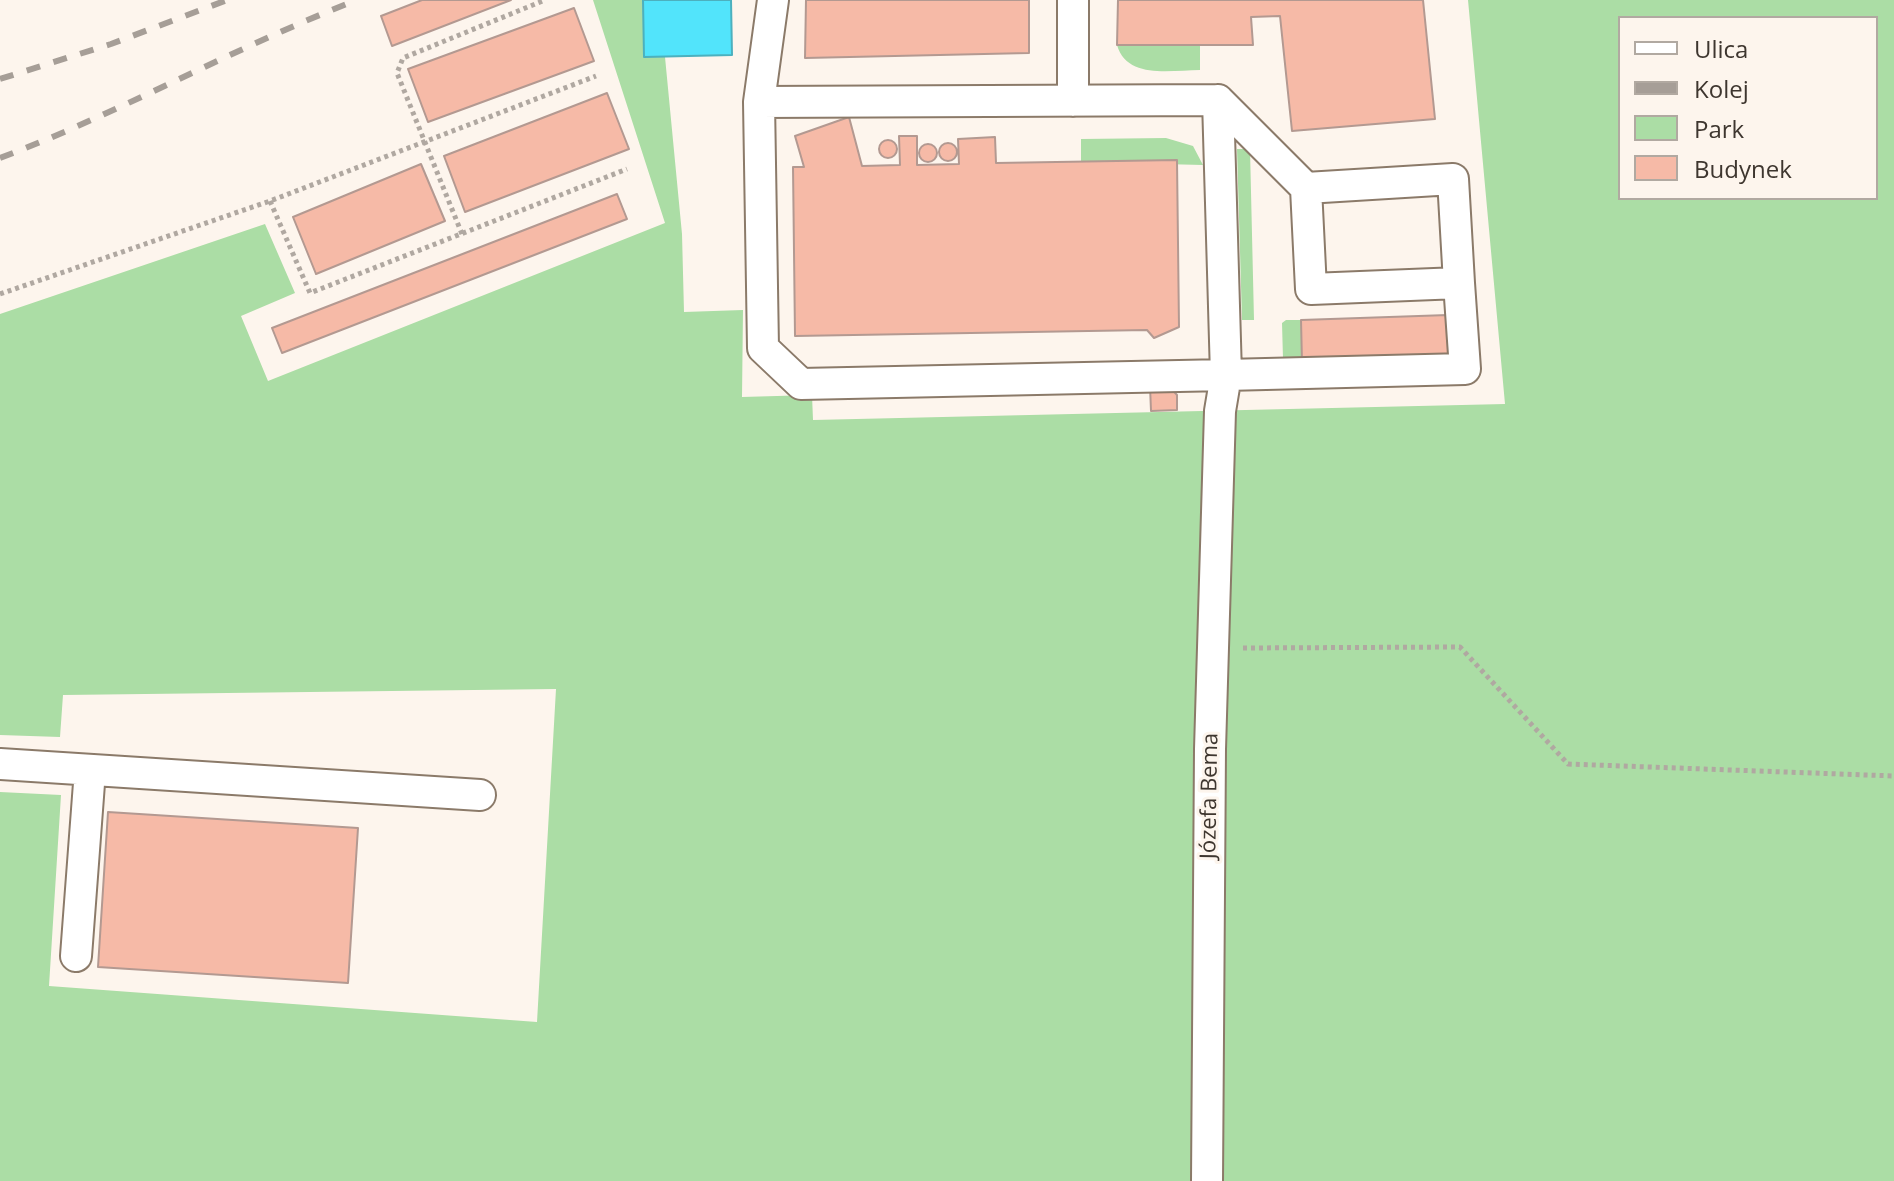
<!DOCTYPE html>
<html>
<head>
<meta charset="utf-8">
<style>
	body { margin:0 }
	#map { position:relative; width:1894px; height:1181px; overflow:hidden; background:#fdf5ed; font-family:"Open Sans",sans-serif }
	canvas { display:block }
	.legend { position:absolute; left:1618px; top:16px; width:260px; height:184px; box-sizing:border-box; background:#fdf5ed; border:2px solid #b1a9a1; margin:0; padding:10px 14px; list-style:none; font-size:24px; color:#3e362f }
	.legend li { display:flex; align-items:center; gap:16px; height:40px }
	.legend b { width:40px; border:2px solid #b1a9a1 }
</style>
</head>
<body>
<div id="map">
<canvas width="1894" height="1181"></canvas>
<ul class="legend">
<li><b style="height:10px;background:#fff"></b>Ulica</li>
<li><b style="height:10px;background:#a69e97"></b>Kolej</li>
<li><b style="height:22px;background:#abdda5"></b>Park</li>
<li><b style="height:22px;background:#f6baa7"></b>Budynek</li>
</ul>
</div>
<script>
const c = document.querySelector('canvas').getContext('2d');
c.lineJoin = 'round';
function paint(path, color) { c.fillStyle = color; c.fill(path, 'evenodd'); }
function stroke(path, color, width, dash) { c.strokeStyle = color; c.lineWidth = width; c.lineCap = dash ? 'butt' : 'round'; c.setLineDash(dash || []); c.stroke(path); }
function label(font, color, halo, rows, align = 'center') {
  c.font = font + ' "Open Sans",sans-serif'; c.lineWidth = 6; c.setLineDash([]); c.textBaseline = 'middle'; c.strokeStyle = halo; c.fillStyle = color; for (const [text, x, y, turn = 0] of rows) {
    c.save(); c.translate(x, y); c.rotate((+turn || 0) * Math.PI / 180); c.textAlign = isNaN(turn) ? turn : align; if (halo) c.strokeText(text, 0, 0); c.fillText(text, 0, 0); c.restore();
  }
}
const green = new Path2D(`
	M593 0H643L644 57H665L682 234 684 312 743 310 742 397 812 395 813 420 1505 404 1468 0H1894V1181H0V792L61 795 49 986 537 1022 556 689 63 695 60 737 0 735V314L265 224 295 293 241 316 268 381 665 223ZM1620 18H1876V198H1620Z
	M1117 45H1200V70C1172 70 1127 80 1117 45Z
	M1166 138 1193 146 1203 165 1081 162V139Z
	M1237 149H1250L1254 320H1242Z
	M1286 320H1301L1302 363 1283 359 1282 323Z`);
const water = new Path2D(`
	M643 0H731L732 55 644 57Z`);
const building = new Path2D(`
	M422 0H511L392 46 381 16Z
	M806 0H1029V53L805 58Z
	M1118 0H1423L1435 119 1292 131 1280 16 1251 17 1253 45H1117Z
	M574 8 594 61 428 122 408 69Z
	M607 93 629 149 465 212 444 156Z
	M849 117 862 166 900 165 899 136H917V165L959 164 958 139 995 137 996 163 1177 160 1179 327 1154 338 1147 330 795 336 793 167H804L795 136Z
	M879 149a9 9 0 1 1 18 0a9 9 0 1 1-18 0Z
	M939 152a9 9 0 1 1 18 0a9 9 0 1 1-18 0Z
	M919 153a9 9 0 1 1 18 0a9 9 0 1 1-18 0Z
	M421 164 445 221 316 274 293 217Z
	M617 194 627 219 282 353 272 328Z
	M1448 315 1450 358 1302 363 1301 320Z
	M1150 386H1169L1177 395V410L1151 411Z
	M108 812 358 828 348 983 98 967Z`);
const path = new Path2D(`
	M270 201 310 293 627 169
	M462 234 397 73 403 58 545 0
	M0 294 270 201 596 76
	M1243 648 1460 647 1568 764 1894 776`);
const minor = new Path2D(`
	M1218 100 1226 375 1465 369 1459 283
	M1073 101V0
	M759 102 773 0
	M0 764 480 795
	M76 956 90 770
	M1207 1181 1210 749 1220 411 1226 375 801 384 763 348 759 102 1218 100 1306 188 1311 289 1459 283 1453 179 1306 188`);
const rail = new Path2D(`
	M0 79 111 44 227 0
	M0 158C122 112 235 47 357 0`);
const streetNames = [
	["Józefa Bema",1210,796,-89]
];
paint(green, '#abdda5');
paint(water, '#52e4fb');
stroke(water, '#4cb0be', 2);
paint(building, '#f6baa7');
stroke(building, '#b39991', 2);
stroke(minor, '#8b7a69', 34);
stroke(path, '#b0a8a1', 5, [4, 4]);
stroke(minor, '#fff', 30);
stroke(rail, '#a69e97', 6, [14, 14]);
label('22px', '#3e362f', '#fdf5ed', streetNames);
</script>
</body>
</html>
